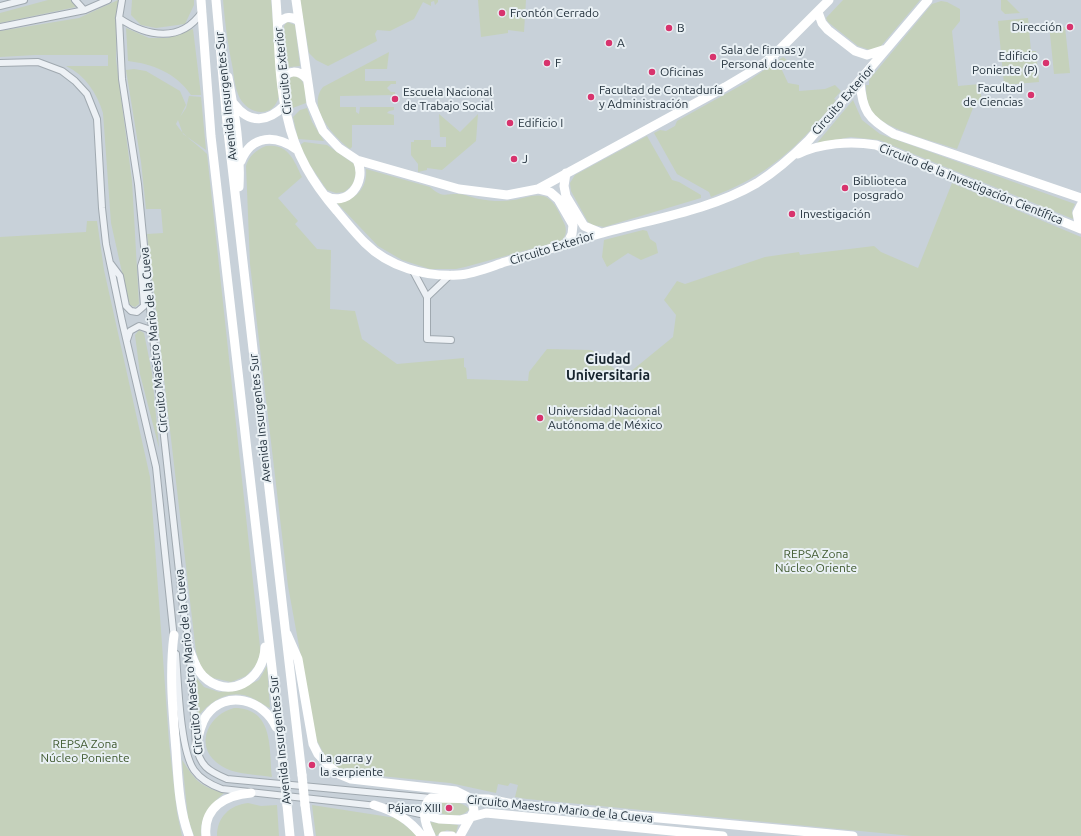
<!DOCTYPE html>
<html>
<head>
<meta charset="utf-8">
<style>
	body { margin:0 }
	canvas { display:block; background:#dae1e6 }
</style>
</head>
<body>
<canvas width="1081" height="836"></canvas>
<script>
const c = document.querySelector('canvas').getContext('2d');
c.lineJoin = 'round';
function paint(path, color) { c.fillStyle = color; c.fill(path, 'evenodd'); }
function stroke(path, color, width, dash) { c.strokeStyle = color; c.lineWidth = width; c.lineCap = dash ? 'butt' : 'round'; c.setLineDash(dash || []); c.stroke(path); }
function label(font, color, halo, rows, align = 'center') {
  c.font = font + ' Ubuntu,sans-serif'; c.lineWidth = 4; c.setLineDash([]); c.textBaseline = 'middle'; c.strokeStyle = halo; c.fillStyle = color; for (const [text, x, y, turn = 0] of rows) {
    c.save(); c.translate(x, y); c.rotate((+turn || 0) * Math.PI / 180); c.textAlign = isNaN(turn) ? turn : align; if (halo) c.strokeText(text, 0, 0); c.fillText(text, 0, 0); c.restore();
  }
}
const built = new Path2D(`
	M0 0H1081V836H0Z`);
const green = new Path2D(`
	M48 0H72L76 7 0 23V13Z
	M118 0 116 59 132 181 139 304 135 307 130 305 128 299 111 223 103 113C97 93 85 75 66 66H108V55H35L0 57V31L79 18Z
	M132 0H194V5L185 24 156 28 141 25 131 15Z
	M223 0H271L279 96C273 121 245 114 238 94 235 87 234 78 233 70 228 46 225 24 223 0Z
	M300 0H438V2L435 5 434 1 431 2V6L423 2 414 19 390 31 377 30 375 34 377 41 328 66 316 60 309 53Z
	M478 0H526L524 32 508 30V33L481 37Z
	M843 0H920L880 47 870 50 858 46 828 22 826 18Z
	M1001 0H1007L1020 13 1005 14 1001 10Z
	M941 1 947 2 960 9V21L952 31 958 86 980 84 982 104 975 103 957 149C936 142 887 130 874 114 867 105 866 96 866 85H869V80L932 4Z
	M1028 18 1031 51H1036L1039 82 1004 85 998 21Z
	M287 22 295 25 300 66 290 67 287 69 284 26Z
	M1049 24H1057L1058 28 1065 27 1070 73 1054 74Z
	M126 28 149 38H167L193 29 201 95H191C176 73 153 64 128 61Z
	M389 52 387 69H365V81H396V84H391L387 88 391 92H395V95L340 96V107H356V112L359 114 360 107H394V110L389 111 387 113 394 115V125H352V147L350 149C334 137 306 107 323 87Z
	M783 57 788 61 781 68 788 83 799 85V91L825 89 835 85 841 91 834 99 836 100C800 146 766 177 711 197L709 192 677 174 654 133 660 130 666 131 675 126 677 121 747 82Z
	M134 69 146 71 180 91 186 105 180 117 186 108 189 96 201 97 206 150 183 134 178 120 176 124C184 137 196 143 207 154L260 647V655L256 665 246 676 231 682 213 678 202 670 196 652 147 234 163 233 161 209H146L141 162 126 70Z
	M294 75C307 81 305 90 306 103L290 109 287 81Z
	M853 100 862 120 880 134 1075 204 1072 210 1073 219 879 140 851 137 817 143Z
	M307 108 312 122 324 141 298 139 293 117 300 110Z
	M439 114 460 132 478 114 476 141 442 170 427 168V170L418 172V164L411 155V142H414V140H431V147H446V137H440Z
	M647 136 672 180 679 182 701 195V198L604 227 593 225 588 222 571 191 570 183 575 175Z
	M304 142 327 145 354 164 356 173 353 184 349 188 344 192 336 193 327 190 310 165 300 145Z
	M266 146C288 143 294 160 302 177L278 198 298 221 295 224 317 249 331 250 330 309 355 311 362 339 397 364 464 358V367L466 368 467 379 528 381 529 372 547 349 592 350 624 377 673 337 676 315 664 300 677 281 685 284 765 257 799 252 800 255 874 246 881 252 918 268 952 183 1081 237V836H912L527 799 515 797 518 785 510 783 508 786 498 784 496 793 450 783 351 773 335 766 324 754 316 739 288 586 250 264 246 166C249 156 256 150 266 146Z
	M366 169 430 187C443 198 443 194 458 194 465 194 473 198 479 199 490 201 502 202 513 200 524 199 539 191 549 199 556 204 560 215 564 223 567 229 567 237 560 241L465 267 456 269H430L402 260 378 246 337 203C355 201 368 188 366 169Z
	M87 221H97L104 270 150 477 169 742 177 813 182 836H0V237L86 232Z
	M643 230 647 231 650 239 656 243 658 253 641 260 628 253 607 267 602 257 604 240Z
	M139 330 144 333 152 373 159 448 140 374 135 335Z
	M267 666 270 708C262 704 253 697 244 695 225 691 210 702 198 716L194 675 204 687 219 692 238 690 259 680Z
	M234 708C274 708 269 748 272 777 253 774 231 775 216 762 194 743 210 714 234 708Z
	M182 760C196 781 199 786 224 793 209 806 200 816 201 836H194L188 818Z
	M438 802C448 802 461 800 469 809 462 820 440 816 433 808V805Z
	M248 803 261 806 277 805 279 836H217C217 817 230 805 248 803Z
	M312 805 396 818 418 836H316Z
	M430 822 458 825 456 833 447 830 436 836Z`);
const street = new Path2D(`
	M75 0 84 10
	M122 0 119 18 122 79 138 184 152 328 183 607 189 645 196 745C200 766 208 771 227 779L431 798
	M0 6 24 0
	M119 18C147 37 181 43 202 12
	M0 27 85 10 108 0
	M0 63 38 62 62 71 75 81 87 94 97 119 102 208 106 244 122 321 156 467 174 639
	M111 264 120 276 126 306 131 311 137 312 144 306 141 266 144 257
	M413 271 427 297V339L451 340
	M427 297 450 275
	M127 340 130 331 139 326 148 329 152 334
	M176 654C178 681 180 750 194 770 201 780 211 785 222 789L377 806
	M388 807 425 815`);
const secondary = new Path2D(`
	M201 0 211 136 284 773
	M216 0 227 123 302 775
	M276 0C279 38 278 79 287 116 295 154 313 183 337 211 346 222 355 233 365 243 389 267 425 277 458 275 474 274 490 267 505 262 537 253 568 243 599 234 651 219 709 211 757 183 776 171 793 156 809 140L928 0
	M296 0 311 103 323 131 339 148 357 160 459 189 507 195 538 189 725 87 762 65 774 55 829 0
	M818 12 822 23 828 30 855 51 867 55 886 49
	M278 23C286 16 291 16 299 21
	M228 77C235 115 241 149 239 187
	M282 81C287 69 299 70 307 79
	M860 81C862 111 868 119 894 134L1081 198
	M234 104C250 125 268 122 285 105
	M798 154C821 143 850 141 876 145L1081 229
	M241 161C252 134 276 135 296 149
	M566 173 564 186 566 196 584 226 601 233
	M538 189 550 192 558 199 573 225 572 234 567 244
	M324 195C347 209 368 182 357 160
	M1080 228 1077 213 1081 205
	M287 634 298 659 313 744 318 754 330 767 339 774 351 779 456 791 472 799 474 811 460 836
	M174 635C169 674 173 712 176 751 178 779 179 810 189 836
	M190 651C193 659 196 669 203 676 228 701 264 681 265 647
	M196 748C198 737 200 725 206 716 226 688 264 700 276 727
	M287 805 290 836
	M305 805 309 836
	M374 805C394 811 409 819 422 836
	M425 815 439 819 460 820 486 813 723 836
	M206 836C203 807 226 795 251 793
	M431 836C425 824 420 807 431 798L488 799 518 805 853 836
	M443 836H452`);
const secondaryBridge = new Path2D(`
	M284 773 287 805
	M302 775 305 805`);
const markers = [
	[502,13,4,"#d8336d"],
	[1070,27,4,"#d8336d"],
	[669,28,4,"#d8336d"],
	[609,43,4,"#d8336d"],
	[713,57,4,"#d8336d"],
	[547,63,4,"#d8336d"],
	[1046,63,4,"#d8336d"],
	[652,72,4,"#d8336d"],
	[1031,95,4,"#d8336d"],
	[591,97,4,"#d8336d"],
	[395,99,4,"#d8336d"],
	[510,123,4,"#d8336d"],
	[514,159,4,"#d8336d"],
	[845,188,4,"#d8336d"],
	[792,214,4,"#d8336d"],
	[540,418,4,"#d8336d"],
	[312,765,4,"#d8336d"],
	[449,808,4,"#d8336d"]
];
const poiNames = [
	["Frontón Cerrado",510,13],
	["Dirección",1062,27,"right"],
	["B",677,28],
	["A",617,43],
	["Sala de firmas y",721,50],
	["Personal docente",721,64],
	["Edificio",1038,56,"right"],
	["Poniente (P)",1038,70,"right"],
	["F",555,63],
	["Oficinas",660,72],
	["Facultad",1023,88,"right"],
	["de Ciencias",1023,102,"right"],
	["Facultad de Contaduría",599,90],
	["y Administración",599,104],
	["Escuela Nacional",403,92],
	["de Trabajo Social",403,106],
	["Edificio I",518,123],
	["J",522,159],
	["Biblioteca",853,181],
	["posgrado",853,195],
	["Investigación",800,214],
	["Universidad Nacional",548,411],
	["Autónoma de México",548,425],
	["La garra y",320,758],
	["la serpiente",320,772],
	["Pájaro XIII",441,808,"right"]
];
const streetNames = [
	["Circuito Exterior",283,71,-96],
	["Avenida Insurgentes Sur",226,96,-96],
	["Circuito Exterior",843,100,-49],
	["Circuito de la Investigación Científica",971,184,22],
	["Circuito Exterior",552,248,-17],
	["Circuito Maestro Mario de la Cueva",154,340,-96],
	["Avenida Insurgentes Sur",260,418,-96],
	["Circuito Maestro Mario de la Cueva",189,662,-96],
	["Avenida Insurgentes Sur",280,740,-96],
	["Circuito Maestro Mario de la Cueva",560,809,6]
];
const parkNames = [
	["REPSA Zona",816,554],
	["Núcleo Oriente",816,568],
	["REPSA Zona",85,744],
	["Núcleo Poniente",85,758]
];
const quarterNames = [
	["Ciudad",608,359],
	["Universitaria",608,375]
];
paint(built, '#c8d1d9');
paint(green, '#c5d1bb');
stroke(street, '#a0a9b0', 8);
stroke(street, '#edf1f5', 6);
stroke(secondary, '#fff', 9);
stroke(secondaryBridge, '#fff', 9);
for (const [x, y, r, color] of markers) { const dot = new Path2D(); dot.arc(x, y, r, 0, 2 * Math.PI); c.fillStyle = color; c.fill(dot); stroke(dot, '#e9f0f4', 1.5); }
label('12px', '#24323d', '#e9f0f4', poiNames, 'left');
label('12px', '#24323d', '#e9f0f4', streetNames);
label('12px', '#405a30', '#e9f0f4', parkNames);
label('bold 14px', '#16232d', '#e9f0f4', quarterNames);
</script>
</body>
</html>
